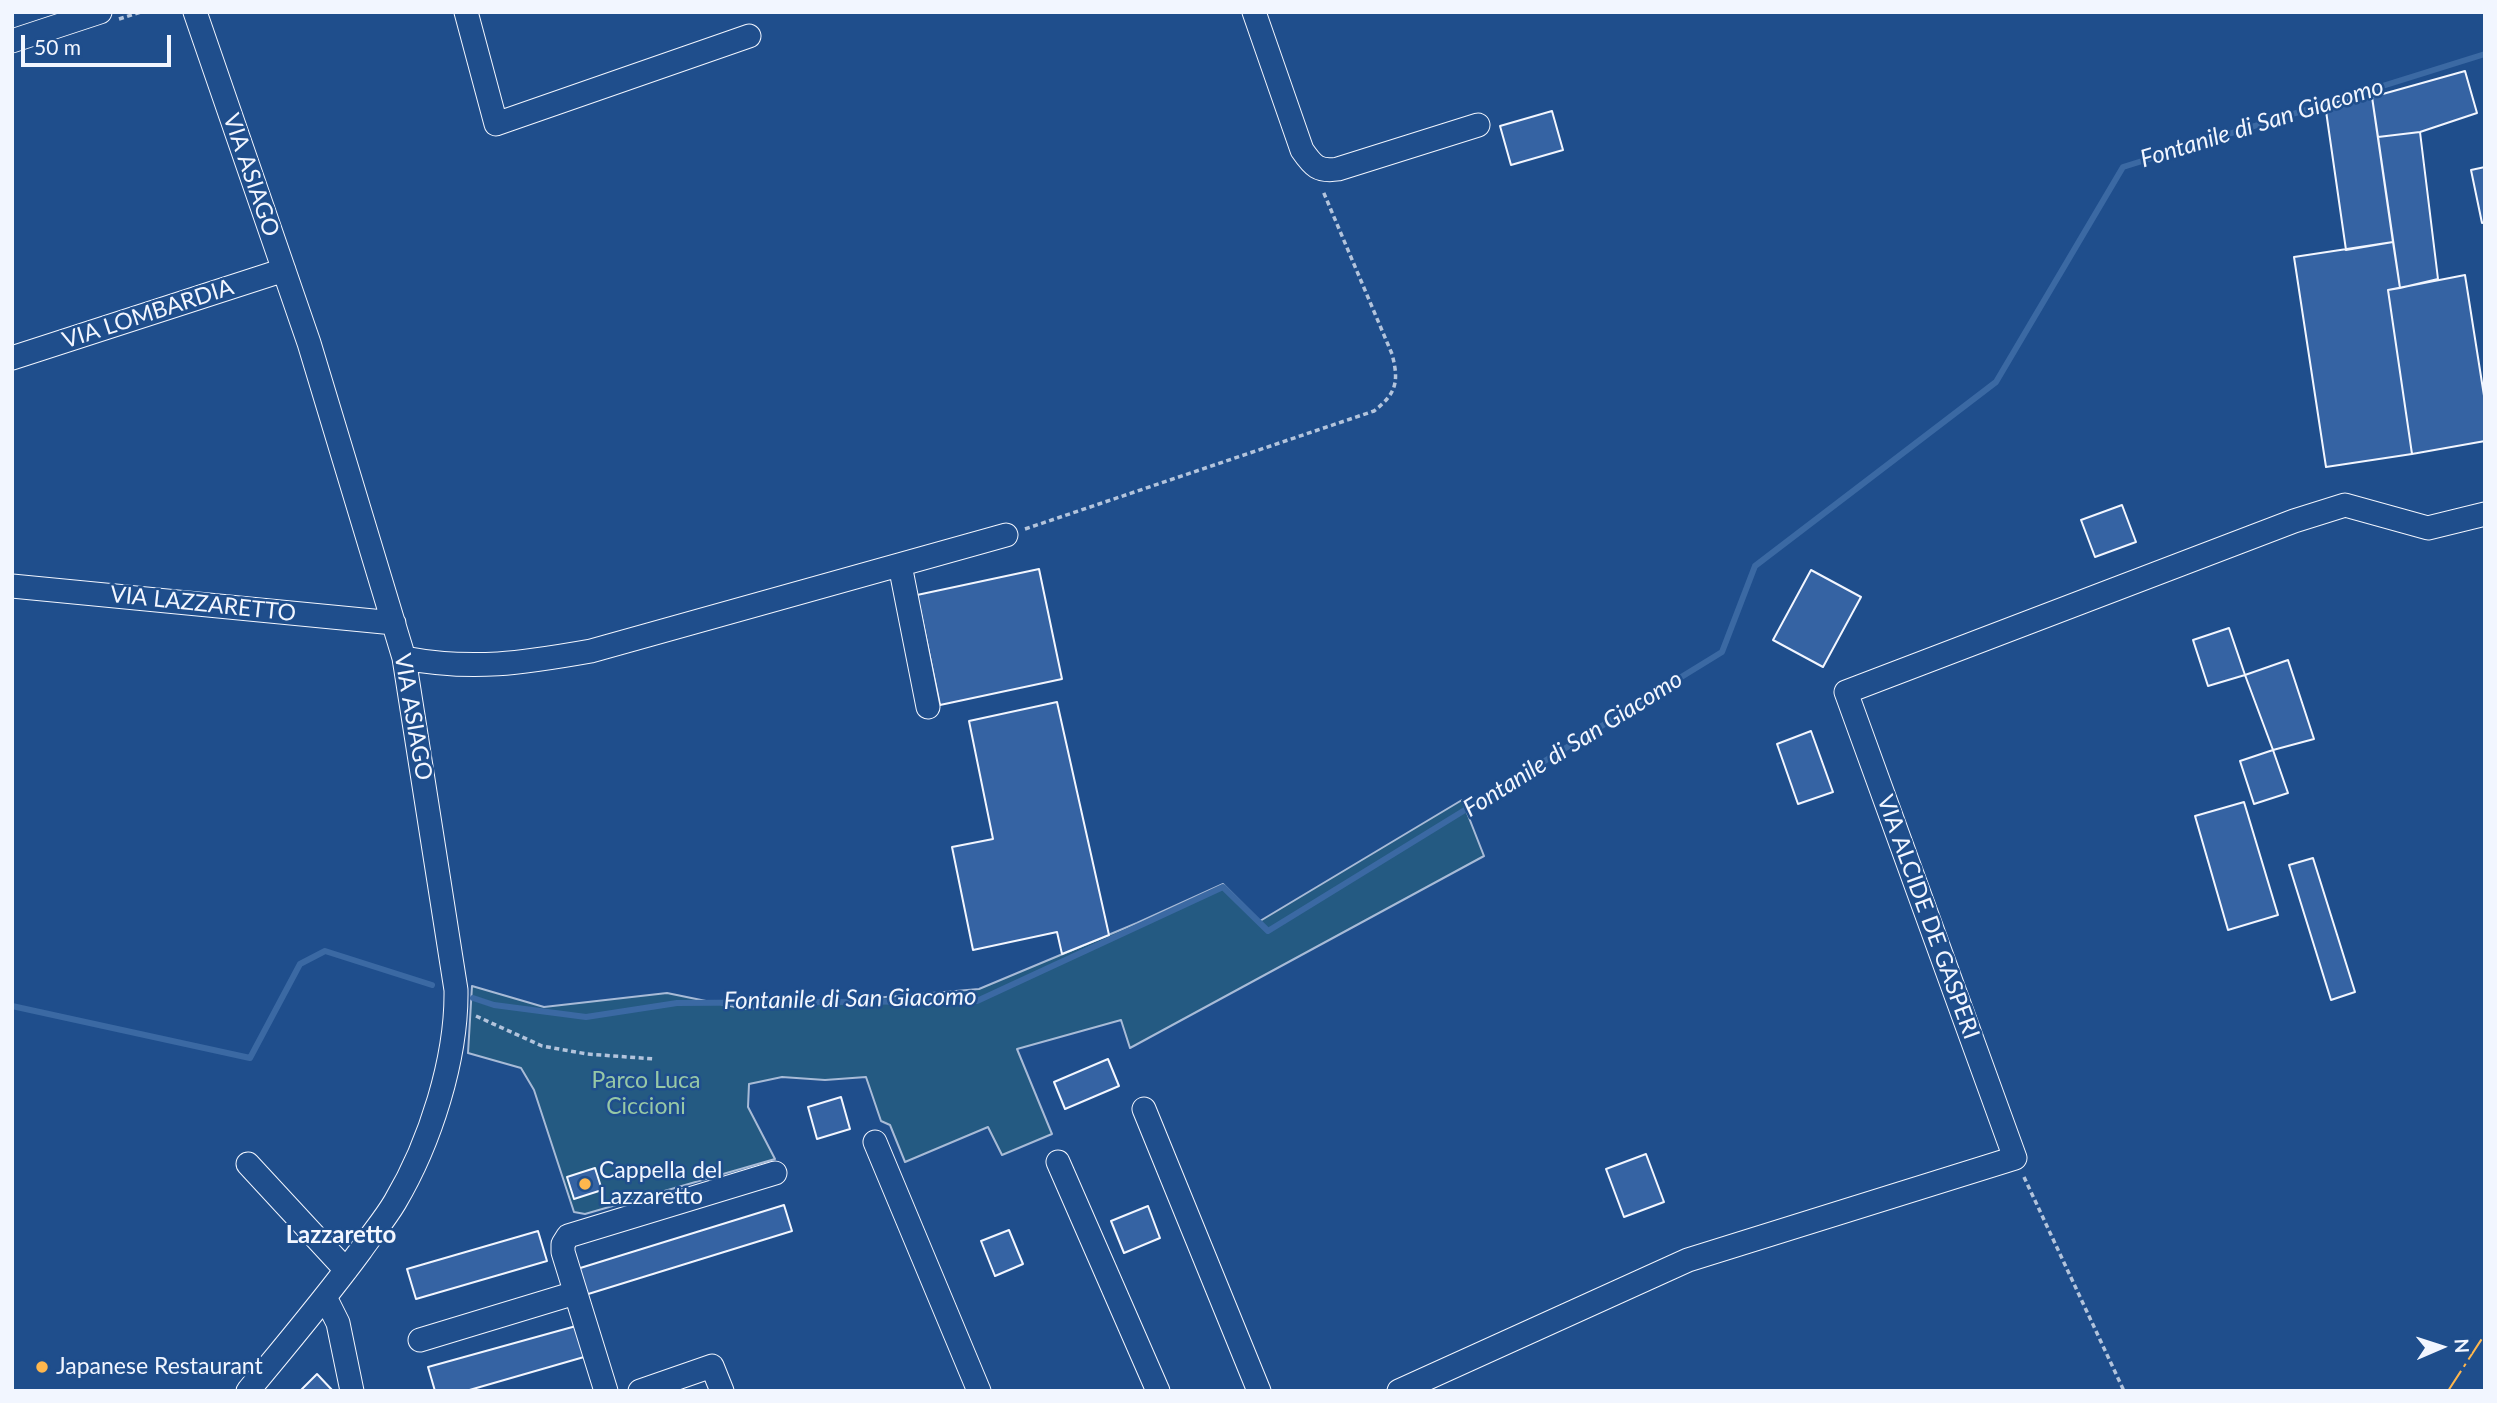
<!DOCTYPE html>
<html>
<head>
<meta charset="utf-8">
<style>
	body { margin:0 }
	#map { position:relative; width:2497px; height:1403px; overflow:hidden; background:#1f4e8c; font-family:Lato,sans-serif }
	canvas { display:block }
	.frame { position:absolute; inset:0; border:14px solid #f2f6ff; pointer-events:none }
	.north { position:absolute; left:2406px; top:1312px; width:70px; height:70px; -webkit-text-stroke:5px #1f4e8c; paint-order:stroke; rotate:87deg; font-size:19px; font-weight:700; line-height:28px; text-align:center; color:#f2f6ff }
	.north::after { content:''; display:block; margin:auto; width:24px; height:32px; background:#f2f6ff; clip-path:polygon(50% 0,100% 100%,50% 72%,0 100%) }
	.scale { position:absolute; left:21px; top:35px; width:150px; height:32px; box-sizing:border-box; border:4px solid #f2f6ff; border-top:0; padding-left:9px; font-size:21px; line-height:24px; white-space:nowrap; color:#f2f6ff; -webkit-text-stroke:5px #1f4e8c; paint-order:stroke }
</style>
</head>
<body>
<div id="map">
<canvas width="2497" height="1403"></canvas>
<div class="frame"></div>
<div class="north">N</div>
<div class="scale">50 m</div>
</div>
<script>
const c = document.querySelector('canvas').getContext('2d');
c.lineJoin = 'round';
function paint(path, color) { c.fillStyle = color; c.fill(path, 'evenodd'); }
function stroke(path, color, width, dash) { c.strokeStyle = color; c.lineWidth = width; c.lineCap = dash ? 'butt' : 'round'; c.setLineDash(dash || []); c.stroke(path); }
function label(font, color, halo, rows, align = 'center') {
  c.font = font + ' Lato,sans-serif'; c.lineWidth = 5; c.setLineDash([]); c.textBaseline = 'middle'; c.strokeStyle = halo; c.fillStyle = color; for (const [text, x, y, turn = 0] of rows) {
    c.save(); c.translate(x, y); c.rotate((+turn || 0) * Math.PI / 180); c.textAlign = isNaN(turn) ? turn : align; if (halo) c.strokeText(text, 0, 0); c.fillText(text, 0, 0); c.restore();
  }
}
const green = new Path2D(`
	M1462 800 1484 856 1130 1048 1121 1020 1017 1049 1052 1134 1002 1155 988 1127 905 1162 890 1125 881 1121 866 1077 825 1080 782 1077 749 1084 748 1107 775 1159 585 1214 574 1212 534 1090 521 1068 468 1053 472 986 544 1007 667 993 745 1009 979 989 1137 923 1223 884 1260 921Z`);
const stream = new Path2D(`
	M473 998 494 1005 586 1017 677 1003 977 1001 1223 887 1268 931 1722 652 1755 566 1996 382 2123 167 2485 54
	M12 1006 250 1058 300 964 325 951 432 985`);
const building = new Path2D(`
	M2465 71 2477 113 2420 132 2378 137 2372 97Z
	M2372 97 2393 242 2346 250 2325 104Z
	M1552 111 1563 150 1511 165 1500 126Z
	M2420 132 2438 279 2400 288 2378 137Z
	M2485 167V222L2482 223 2471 170Z
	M2393 242 2400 288 2388 290 2412 454 2326 467 2294 257Z
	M2465 275 2485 402V441L2412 454 2388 290Z
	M2122 505 2136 542 2095 557 2081 520Z
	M1039 569 1062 679 940 705 917 595Z
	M1811 570 1861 597 1823 667 1773 640Z
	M2229 628 2245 675 2208 686 2193 640Z
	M2288 660 2314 739 2273 750 2245 675Z
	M1057 702 1109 935 1062 954 1057 932 973 950 952 847 993 839 969 721Z
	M1811 731 1833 792 1798 804 1777 744Z
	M2273 750 2288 793 2254 804 2240 761Z
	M2244 802 2278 915 2228 930 2195 816Z
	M2313 858 2355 992 2331 1000 2289 865Z
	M1108 1059 1119 1086 1065 1109 1054 1082Z
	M841 1097 850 1129 817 1139 808 1107Z
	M1646 1154 1664 1202 1624 1217 1606 1169Z
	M595 1168 602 1190 574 1199 567 1177Z
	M784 1205 792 1231 585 1295 577 1269Z
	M1148 1206 1160 1238 1124 1253 1111 1221Z
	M1009 1230 1023 1264 995 1276 981 1241Z
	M538 1231 547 1261 416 1299 407 1269Z
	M576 1326 584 1357 466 1391H435L428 1367Z
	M317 1374 333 1391H300Z`);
const path = new Path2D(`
	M119 19 141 12
	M1025 529 1374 411C1397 393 1399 381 1392 354L1323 191
	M476 1016 542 1046 587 1054 654 1059
	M2024 1177 2124 1391`);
const minor = new Path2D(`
	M195 12 309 343 404 658 456 990C457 1059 430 1143 395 1202 385 1219 372 1234 361 1250 325 1299 287 1344 248 1391
	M466 12 496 124 749 36
	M1254 12 1302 150C1313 166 1318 172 1338 169L1478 125
	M12 41 100 12
	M12 358 284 270
	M900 565 928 707
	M12 586 394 623
	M404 658C473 671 523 663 591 651L1006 535
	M1144 1109 1259 1391
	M875 1142 979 1391
	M1058 1162 1158 1391
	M248 1164 346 1270
	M326 1299 338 1323 352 1391
	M420 1340 575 1293
	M606 1391 563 1252V1244L568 1236 775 1173
	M640 1391 712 1366 722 1391
	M1399 1391 1688 1260 2015 1158 1846 692 2294 521 2345 505 2428 528 2485 514`);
const power = new Path2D(`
	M2448 1391 2485 1334`);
const markers = [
	[585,1184,7,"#ffb74d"],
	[42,1367,7,"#ffb74d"]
];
const streetNames = [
	["VIA ASIAGO",251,175,71],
	["VIA LOMBARDIA",148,314,-18],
	["VIA LAZZARETTO",203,604,6],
	["VIA ASIAGO",413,717,80],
	["VIA ALCIDE DE GASPERI",1928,917,70]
];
const parkNames = [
	["Parco Luca",646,1081],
	["Ciccioni",646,1107]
];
const poiNames = [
	["Cappella del",599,1171],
	["Lazzaretto",599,1197],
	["Japanese Restaurant",56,1367]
];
const waterNames = [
	["Fontanile di San Giacomo",2262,123,-17],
	["Fontanile di San Giacomo",1573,744,-32],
	["Fontanile di San Giacomo",850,999,-1]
];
const neighbourhoodNames = [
	["Lazzaretto",341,1235]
];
paint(green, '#245a82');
stroke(green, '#a8bbd7', 2);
stroke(stream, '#3b69a3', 6);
paint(building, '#3563a3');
stroke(building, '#f2f6ff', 2);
stroke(minor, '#f2f6ff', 25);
stroke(path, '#b3c4dc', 3.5, [5, 3.5]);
stroke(minor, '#1f4e8c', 23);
stroke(power, '#ffb74d', 2, [24, 5, 3.5, 5]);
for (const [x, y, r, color] of markers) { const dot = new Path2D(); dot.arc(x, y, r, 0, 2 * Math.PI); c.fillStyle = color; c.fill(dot); stroke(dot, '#1f4e8c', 2.5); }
label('23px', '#f2f6ff', '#1f4e8c', streetNames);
label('23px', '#97c8a6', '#1f4e8c', parkNames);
label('23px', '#f2f6ff', '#1f4e8c', poiNames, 'left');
label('italic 24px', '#f2f6ff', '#1f4e8c', waterNames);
label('bold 24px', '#f2f6ff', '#1f4e8c', neighbourhoodNames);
</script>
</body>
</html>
